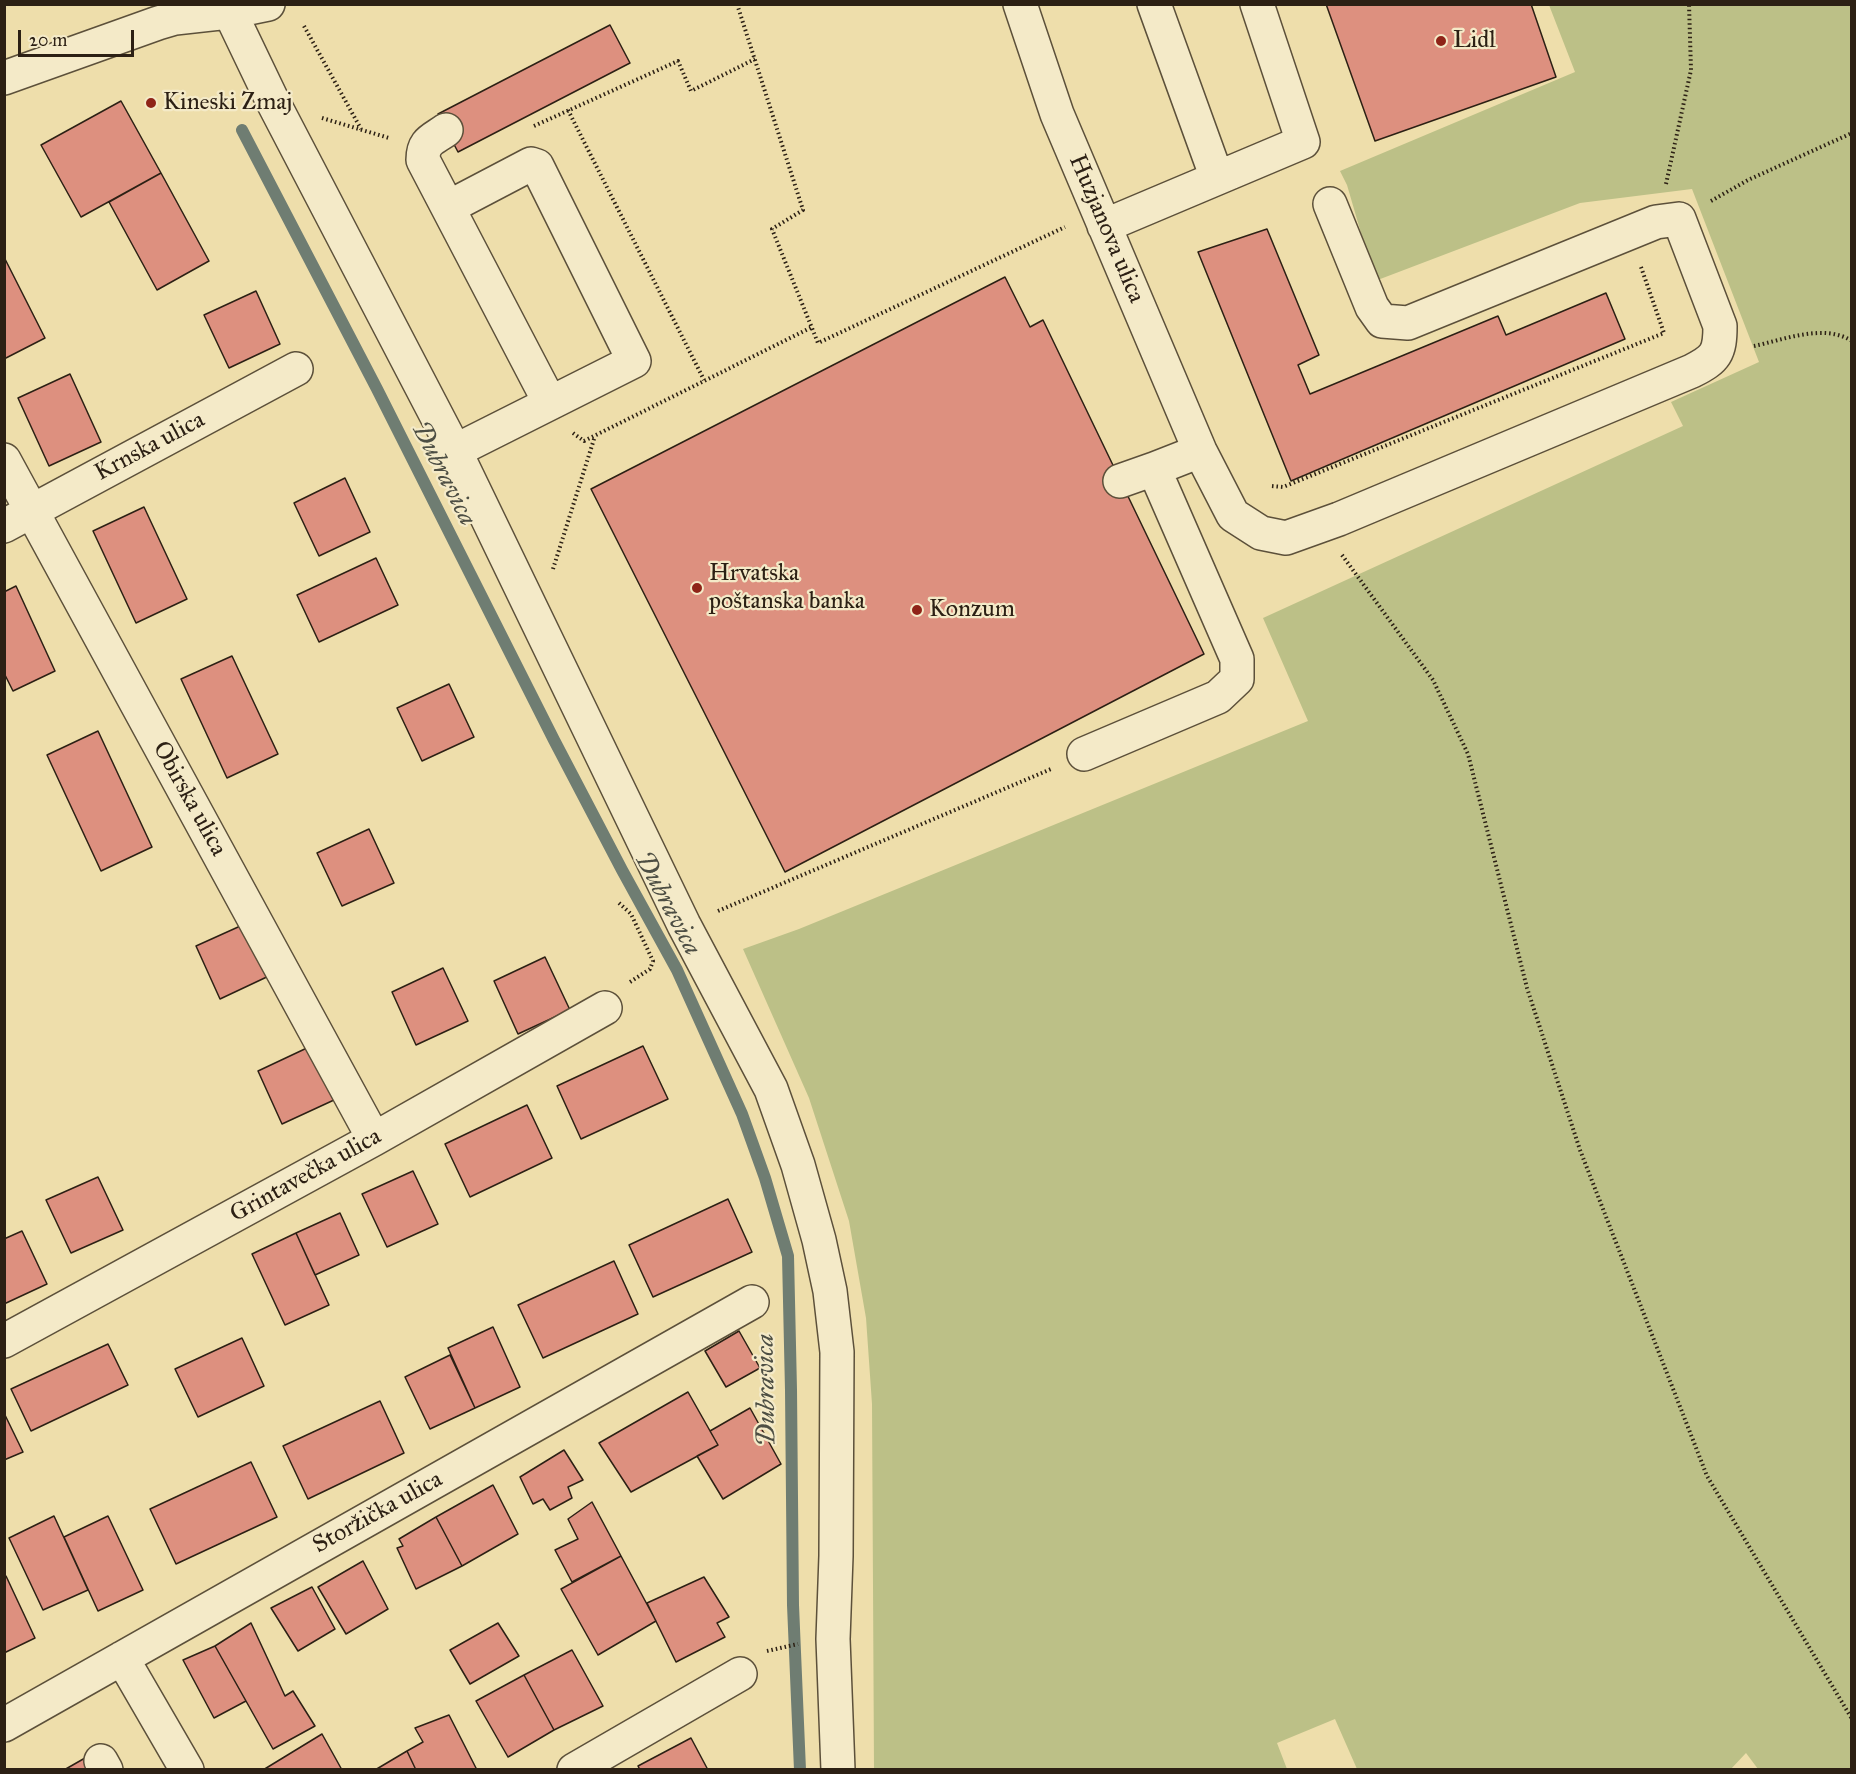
<!DOCTYPE html>
<html>
<head>
<meta charset="utf-8">
<style>
	body { margin:0 }
	#map { position:relative; width:1856px; height:1774px; overflow:hidden; background:#eedeab; font-family:"IM FELL Great Primer",serif }
	canvas { display:block }
	.frame { position:absolute; inset:0; border:6px solid #2c2014; pointer-events:none }
	.scale { position:absolute; left:18px; top:30px; width:116px; height:27px; box-sizing:border-box; border:3px solid #2c2014; border-top:0; padding-left:8px; font-size:18px; line-height:21px; white-space:nowrap; color:#2c2014; -webkit-text-stroke:4px #f4eac8; paint-order:stroke }
</style>
</head>
<body>
<div id="map">
<canvas width="1856" height="1774"></canvas>
<div class="frame"></div>
<div class="scale">20 m</div>
</div>
<script>
const c = document.querySelector('canvas').getContext('2d');
c.lineJoin = 'round';
function paint(path, color) { c.fillStyle = color; c.fill(path, 'evenodd'); }
function stroke(path, color, width, dash) { c.strokeStyle = color; c.lineWidth = width; c.lineCap = dash ? 'butt' : 'round'; c.setLineDash(dash || []); c.stroke(path); }
function label(font, color, halo, rows, align = 'center') {
  c.font = font + ' "IM FELL Great Primer",serif'; c.lineWidth = 4.5; c.setLineDash([]); c.textBaseline = 'middle'; c.strokeStyle = halo; c.fillStyle = color; for (const [text, x, y, turn = 0] of rows) {
    c.save(); c.translate(x, y); c.rotate((+turn || 0) * Math.PI / 180); c.textAlign = isNaN(turn) ? turn : align; if (halo) c.strokeText(text, 0, 0); c.fillText(text, 0, 0); c.restore();
  }
}
const green = new Path2D(`
	M1549 5H1851V1769H1758L1746 1753 1730 1770 1357 1769 1335 1719 1277 1743 1287 1769H874L872 1404 866 1318 849 1221 809 1098 743 949 799 929 1308 721 1263 618 1683 426 1671 402 1759 362 1692 189 1580 203 1375 281 1347 185 1340 171 1575 72Z`);
const stream = new Path2D(`
	M242 130 377 389 554 740 622 870 677 970 742 1114 765 1178 788 1256 791 1390 793 1605 800 1770`);
const building = new Path2D(`
	M1326 4H1531L1556 77 1375 141Z
	M610 25 630 63 458 152 438 114Z
	M121 101 161 173 81 217 41 145Z
	M161 173 209 261 157 290 109 202Z
	M1267 229 1319 355 1298 365 1310 394 1498 316 1506 335 1606 293 1625 339 1291 481 1198 252Z
	M4 257 45 338 4 359Z
	M1005 277 1030 327 1043 320 1204 654 785 872 591 489Z
	M256 291 280 344 229 368 204 315Z
	M70 374 101 442 49 466 18 398Z
	M345 478 370 532 319 556 294 503Z
	M144 507 187 599 136 623 93 531Z
	M376 558 398 605 319 642 297 595Z
	M16 586 55 671 13 691 4 673V592Z
	M232 656 278 754 227 778 181 679Z
	M449 684 474 737 422 761 397 708Z
	M98 731 152 847 101 871 47 755Z
	M369 829 394 883 342 906 317 853Z
	M247 923 271 975 220 999 196 946Z
	M545 957 570 1010 518 1034 494 981Z
	M443 968 468 1021 416 1045 392 992Z
	M643 1046 668 1099 581 1139 557 1086Z
	M309 1047 334 1100 282 1124 258 1071Z
	M527 1105 552 1158 470 1197 445 1144Z
	M413 1171 438 1224 387 1247 362 1194Z
	M98 1177 123 1230 71 1253 46 1200Z
	M728 1199 752 1252 653 1297 629 1245Z
	M340 1213 359 1255 315 1275 296 1233Z
	M22 1231 47 1284 4 1304V1239Z
	M296 1233 329 1305 285 1325 252 1254Z
	M614 1261 638 1314 543 1358 518 1305Z
	M493 1327 520 1387 475 1408 448 1348Z
	M739 1331 760 1368 726 1387 705 1351Z
	M242 1338 264 1386 198 1417 175 1369Z
	M108 1344 128 1385 31 1431 11 1389Z
	M450 1355 475 1408 430 1429 405 1377Z
	M688 1392 718 1445 631 1492 599 1443Z
	M380 1401 404 1453 308 1499 283 1446Z
	M750 1408 781 1464 723 1499 697 1456 718 1445 710 1431Z
	M4 1413 23 1452 4 1460Z
	M564 1450 583 1480 568 1487 572 1498 550 1510 543 1499 533 1504 520 1477Z
	M251 1462 277 1517 176 1564 150 1509Z
	M493 1485 518 1534 462 1566 436 1517Z
	M592 1502 621 1556 572 1582 555 1550 578 1539 568 1519Z
	M54 1516 88 1590 43 1610 9 1538Z
	M108 1516 143 1590 98 1611 64 1537Z
	M436 1517 462 1566 416 1589 397 1548 403 1546 399 1539Z
	M621 1556 656 1621 598 1655 561 1589Z
	M363 1561 388 1609 346 1634 318 1587Z
	M4 1576H6L35 1638 4 1653Z
	M704 1577 729 1617 717 1623 725 1637 676 1662 647 1603Z
	M312 1587 335 1629 298 1651 271 1608Z
	M251 1623 285 1696 293 1691 315 1726 273 1749 215 1646Z
	M498 1623 519 1656 470 1684 450 1650Z
	M215 1646 246 1701 214 1718 183 1660Z
	M572 1650 603 1706 554 1730 524 1675Z
	M524 1675 554 1730 508 1757 476 1701Z
	M449 1715 477 1770H416L407 1751 423 1742 415 1728Z
	M322 1734 342 1770H263Z
	M691 1738 708 1770H640L638 1766Z
	M407 1751 416 1770H375Z
	M85 1758 92 1770H64Z`);
const path = new Path2D(`
	M737 4 803 210 772 229 818 343 1065 227
	M304 26 361 129
	M568 110 704 380
	M322 118 389 138
	M534 126 678 61 691 91 755 59
	M1666 184 1691 70 1689 4
	M1711 201 1748 180 1852 133
	M1754 346C1783 340 1824 323 1852 341
	M573 433 584 441 812 327
	M1272 486 1283 487 1664 333 1641 267
	M1342 555 1433 680 1468 754 1527 988 1580 1150 1707 1476 1852 1719
	M553 569 595 436
	M619 903 631 914 653 961 650 969 630 982
	M718 911 1051 769
	M767 1651 798 1644`);
const minor = new Path2D(`
	M226 4 273 102 455 451 684 925 771 1089 798 1165 819 1240 830 1291 837 1352 836 1556 833 1639 838 1770
	M1020 4 1057 114 1200 451 1233 515 1261 533 1286 538 1339 519 1692 371C1716 359 1720 353 1720 326L1679 219 1656 222 1408 323 1382 321 1372 307 1330 204
	M1154 4 1217 178
	M4 78 158 23 175 18 229 12 268 4
	M446 130C432 140 423 141 423 160L550 403
	M449 207 531 164 537 166 634 361 455 451
	M1104 226 1303 142 1257 4
	M4 460 374 1139
	M1120 481 1154 469
	M4 526 296 369
	M1084 754 1218 697 1237 679V659L1154 469 1200 451
	M4 1341 374 1139 605 1008
	M122 1658 187 1770
	M4 1725 752 1302
	M101 1761 106 1770
	M574 1770 740 1674`);
const markers = [
	[1441,41,6,"#8f2418"],
	[151,103,6,"#8f2418"],
	[697,588,6,"#8f2418"],
	[917,610,6,"#8f2418"]
];
const poiNames = [
	["Lidl",1453,41],
	["Kineski Zmaj",163,103],
	["Hrvatska",709,574],
	["poštanska banka",709,602],
	["Konzum",929,610]
];
const streetNames = [
	["Huzjanova ulica",1106,229,67],
	["Krnska ulica",150,447,-28],
	["Obirska ulica",189,799,61],
	["Grintavečka ulica",306,1176,-29],
	["Storžička ulica",378,1513,-29]
];
const waterNames = [
	["Dubravica",443,474,63],
	["Dubravica",667,904,62],
	["Dubravica",767,1390,-91]
];
paint(green, '#bcc087');
stroke(stream, '#6f7d72', 12);
paint(building, '#dd907f');
stroke(building, '#2c2014', 1.5);
stroke(minor, '#5c503a', 36);
stroke(path, '#2c2014', 4, [1.5, 3]);
stroke(minor, '#f4eac8', 33);
for (const [x, y, r, color] of markers) { const dot = new Path2D(); dot.arc(x, y, r, 0, 2 * Math.PI); c.fillStyle = color; c.fill(dot); stroke(dot, '#f4eac8', 2); }
label('24px', '#2c2014', '#f4eac8', poiNames, 'left');
label('24px', '#2c2014', '#f4eac8', streetNames);
label('italic 26px', '#4d4e43', '#f4eac8', waterNames);
</script>
</body>
</html>
